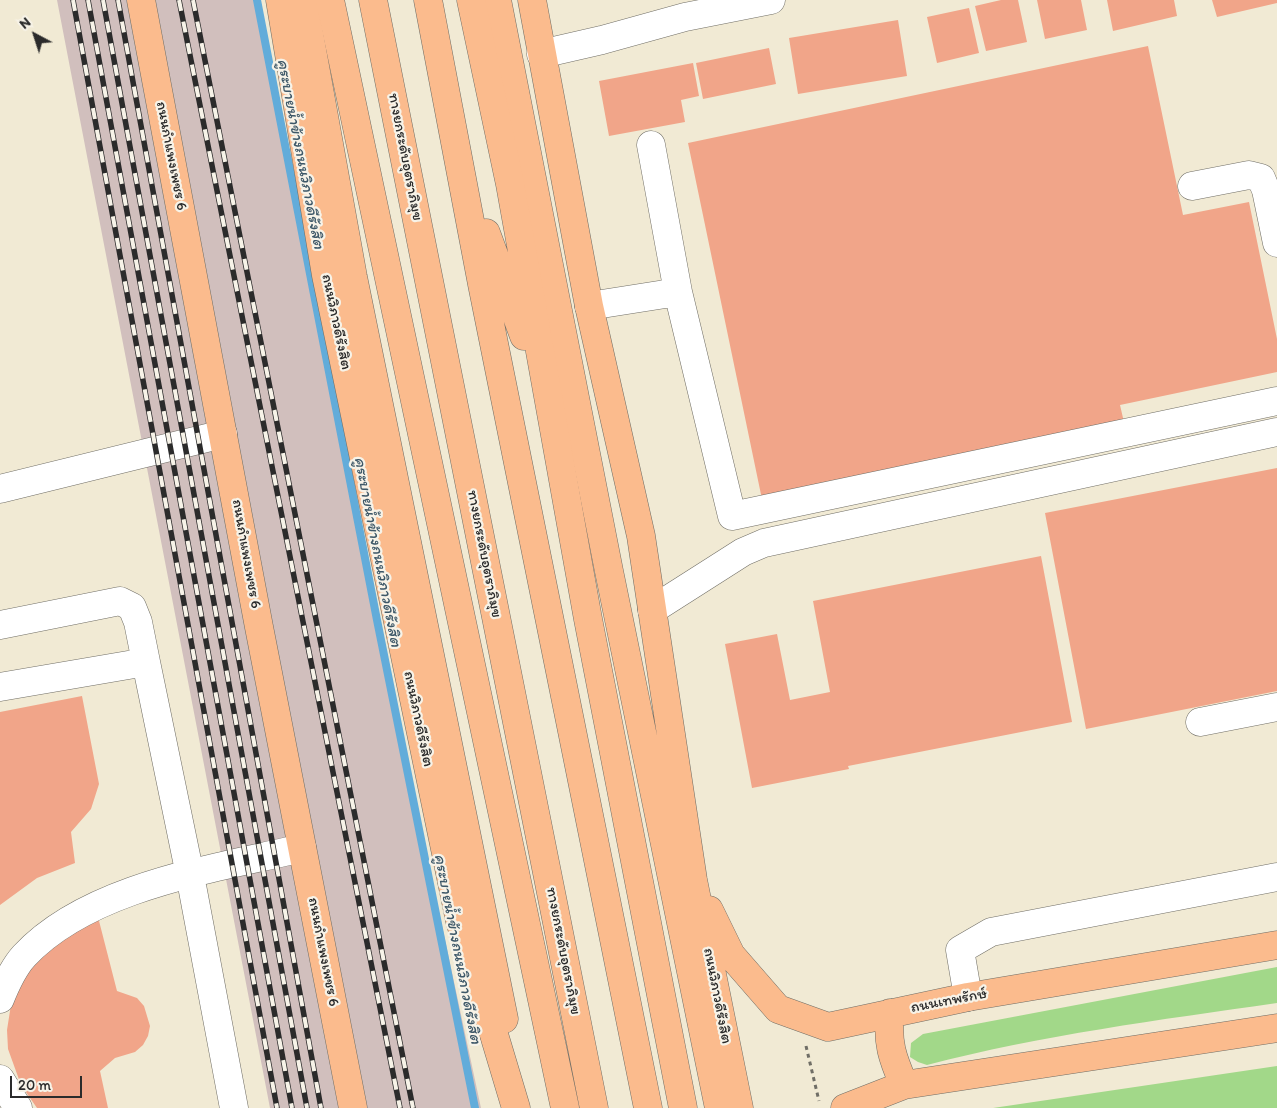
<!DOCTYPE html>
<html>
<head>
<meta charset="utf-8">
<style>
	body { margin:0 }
	#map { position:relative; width:1277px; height:1108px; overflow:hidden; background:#f1ead4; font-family:Itim,sans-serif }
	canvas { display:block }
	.north { position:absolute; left:10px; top:10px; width:50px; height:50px; -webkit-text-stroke:4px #f7f3e8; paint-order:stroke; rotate:320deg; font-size:14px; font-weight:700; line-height:20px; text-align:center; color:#2b2b2b }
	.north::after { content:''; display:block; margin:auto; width:18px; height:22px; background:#2b2b2b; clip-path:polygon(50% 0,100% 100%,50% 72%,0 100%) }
	.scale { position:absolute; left:10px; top:1076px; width:72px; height:22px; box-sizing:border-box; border:2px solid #2b2b2b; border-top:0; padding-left:6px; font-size:15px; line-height:18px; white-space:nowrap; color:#2b2b2b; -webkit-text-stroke:4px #f7f3e8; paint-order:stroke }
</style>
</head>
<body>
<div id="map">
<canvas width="1277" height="1108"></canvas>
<div class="north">N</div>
<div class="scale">20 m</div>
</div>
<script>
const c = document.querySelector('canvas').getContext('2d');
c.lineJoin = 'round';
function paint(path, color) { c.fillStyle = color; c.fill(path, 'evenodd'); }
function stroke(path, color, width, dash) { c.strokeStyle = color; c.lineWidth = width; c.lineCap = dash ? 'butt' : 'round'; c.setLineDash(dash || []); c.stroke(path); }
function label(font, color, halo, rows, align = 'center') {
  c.font = font + ' Itim,"Playpen Sans Thai",sans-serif'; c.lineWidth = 4.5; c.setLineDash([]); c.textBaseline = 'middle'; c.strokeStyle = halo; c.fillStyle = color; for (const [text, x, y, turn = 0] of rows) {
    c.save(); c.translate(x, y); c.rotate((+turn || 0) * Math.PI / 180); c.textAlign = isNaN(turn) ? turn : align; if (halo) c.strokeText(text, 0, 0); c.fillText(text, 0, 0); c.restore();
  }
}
const industrial = new Path2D(`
	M57 0H259L379 631 481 1108H270Z`);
const green = new Path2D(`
	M1277 967V1003C1159 1020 1042 1035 927 1065L918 1062 910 1057 911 1043 923 1034Z
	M1277 1066V1108H993Z`);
const stream = new Path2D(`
	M257 0 377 620 475 1108`);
const building = new Path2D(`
	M1001 0H1018L1027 42 986 51 975 6Z
	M1037 0H1081L1087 30 1045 39Z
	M1107 0H1174L1177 16 1113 31Z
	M1212 0H1277V3L1217 17Z
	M969 8 979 53 937 63 927 17Z
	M898 20 907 76 798 94 789 38Z
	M1148 46 1183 215 1249 202 1277 339V372L1120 405 1126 431 764 509 688 143Z
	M769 48 776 84 703 99 696 63Z
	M693 63 699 96 681 100 685 122 609 136 599 81Z
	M1277 468V691L1086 729 1045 513Z
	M1041 556 1072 722 848 766 849 769 752 788 725 644 777 634 790 700 830 692 813 601Z
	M82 696 99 784 91 809 71 832 75 863 37 878 0 905V712Z
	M98 917 117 991 137 998 144 1006 150 1026 148 1036 143 1045 135 1052 115 1058 100 1071 108 1108H37L21 1085 8 1049 7 1030 13 992 32 958Z`);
const path = new Path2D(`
	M806 1046 819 1101`);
const minor = new Path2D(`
	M541 54 602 40 685 17 771 0
	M651 145 678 292 732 516 1277 401
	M1192 186 1249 175 1261 178 1266 190 1277 243
	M589 306 678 292
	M0 489 223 434
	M652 610 743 552 764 543 1277 432
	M0 625 120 601 132 607 138 622 146 662 0 687
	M146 662 190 875 234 1108
	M1200 722 1277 707
	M968 997 960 950 991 932 1277 877
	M0 999C6 984 13 968 24 956 88 887 213 869 302 848
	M0 1079 18 1108`);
const major = new Path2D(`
	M141 0 259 627 353 1108
	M280 0 326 275 460 921 516 1108
	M303 0 353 277 504 1019
	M497 0 609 571 719 1108
	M532 0 589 306 641 536 693 880 739 1108
	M709 910 731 955 778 1009 828 1027 968 997 1277 945
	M890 1013C887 1043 892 1057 904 1085
	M845 1108 904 1085 1277 1028`);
const highway = new Path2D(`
	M330 0 565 1108
	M373 0 594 1108
	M428 0 482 284 648 1108
	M471 0 510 184 588 619 683 1108
	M486 233 524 336`);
const rail = new Path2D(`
	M73 0 277 1108
	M88 0 292 1108
	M103 0 307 1108
	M118 0 321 1108
	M179 0 400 1108
	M193 0 413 1108`);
const streetNames = [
	["ถนนกำแพงเพชร 6",171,156,79],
	["ทางยกระดับอุตราภิมุข",405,157,79],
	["ถนนวิภาวดีรังสิต",336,322,78],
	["ถนนกำแพงเพชร 6",246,554,80],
	["ทางยกระดับอุตราภิมุข",484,554,79],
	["ถนนวิภาวดีรังสิต",418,719,78],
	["ทางยกระดับอุตราภิมุข",563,951,79],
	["ถนนกำแพงเพชร 6",323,952,79],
	["ถนนวิภาวดีรังสิต",717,996,79],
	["ถนนเทพรักษ์",949,1001,-11]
];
const waterNames = [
	["คูระบายน้ำข้างถนนวิภาวดีรังสิต",300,154,79],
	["คูระบายน้ำข้างถนนวิภาวดีรังสิต",377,552,79],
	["คูระบายน้ำข้างถนนวิภาวดีรังสิต",457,949,79]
];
paint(industrial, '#d1bfbd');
paint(green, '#a2d889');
stroke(stream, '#62acda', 8);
paint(building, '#f1a589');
stroke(minor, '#706e66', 29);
stroke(major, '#706e66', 29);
stroke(highway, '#706e66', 29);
stroke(path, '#706e66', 3, [4, 4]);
stroke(minor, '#fff', 28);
stroke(major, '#fbbb8d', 28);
stroke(highway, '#fbbb8d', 28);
stroke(rail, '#2b2b2b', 5.5);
stroke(rail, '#f7f3e8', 4, [11]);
label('15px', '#2b2b2b', '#f7f3e8', streetNames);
label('italic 16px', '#3e5868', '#f7f3e8', waterNames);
</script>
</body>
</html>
